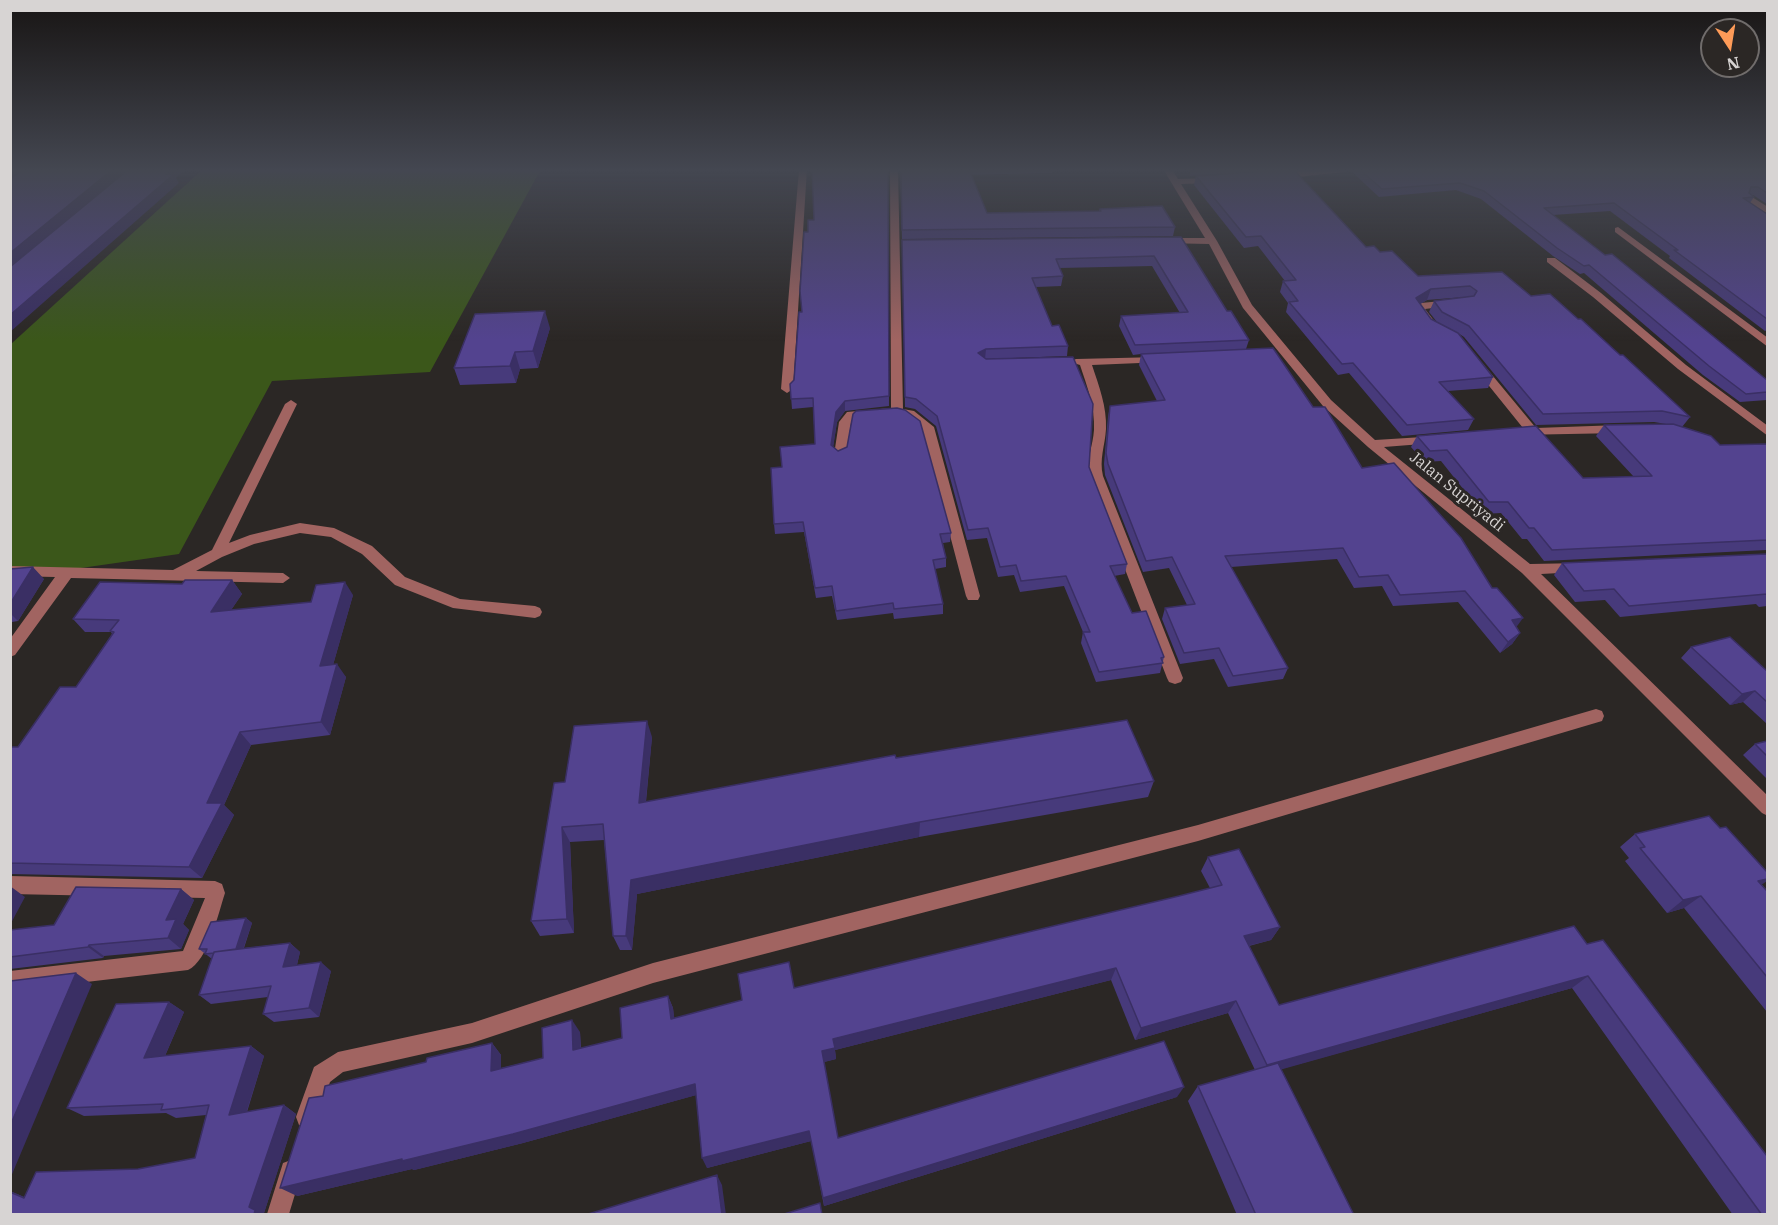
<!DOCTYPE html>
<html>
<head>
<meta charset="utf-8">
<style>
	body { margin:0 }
	#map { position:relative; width:1778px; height:1225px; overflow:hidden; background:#2b2725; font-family:"IBM Plex Serif",serif }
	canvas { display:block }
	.frame { position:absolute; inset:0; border:12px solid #d7d4d3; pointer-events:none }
	.north { position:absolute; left:1700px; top:18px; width:60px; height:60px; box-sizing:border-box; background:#2b2725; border:2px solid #706c6b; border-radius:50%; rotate:168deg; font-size:16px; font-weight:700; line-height:24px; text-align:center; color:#d7d4d3 }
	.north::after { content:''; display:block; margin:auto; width:21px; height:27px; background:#fe9b58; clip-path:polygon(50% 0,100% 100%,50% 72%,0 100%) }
</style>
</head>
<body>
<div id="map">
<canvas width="1778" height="1225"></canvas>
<div class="frame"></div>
<div class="north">N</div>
</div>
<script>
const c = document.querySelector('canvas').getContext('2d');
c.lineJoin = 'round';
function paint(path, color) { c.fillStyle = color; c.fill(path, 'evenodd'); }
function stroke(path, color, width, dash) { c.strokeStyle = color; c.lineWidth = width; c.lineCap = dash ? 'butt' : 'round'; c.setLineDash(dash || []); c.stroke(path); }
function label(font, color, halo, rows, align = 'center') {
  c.font = font + ' "IBM Plex Serif",serif'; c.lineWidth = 6; c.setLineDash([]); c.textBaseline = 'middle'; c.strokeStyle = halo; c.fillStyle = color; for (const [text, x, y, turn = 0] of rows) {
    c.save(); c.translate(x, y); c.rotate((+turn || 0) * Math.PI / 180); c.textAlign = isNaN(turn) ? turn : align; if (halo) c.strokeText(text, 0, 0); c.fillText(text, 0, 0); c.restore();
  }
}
const green = new Path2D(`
	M203 169H541L430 372 272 381 179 554 67 570 11 568V344Z`);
const minor = new Path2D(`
	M799 169H807L793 389 787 393 781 389Z
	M890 169H898L903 409 914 411 934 427 980 596 978 600H968L966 596 922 429 906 417 897 415 855 418 851 423 846 455 840 459 834 455 839 422 847 412 891 408Z
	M1163 169H1172L1178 179 1218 178 1220 180 1215 183 1181 184 1217 241 1252 305 1331 400 1375 440 1439 436 1441 439 1439 442 1435 443 1384 447 1530 564 1583 563 1585 567 1583 571 1578 572 1541 574 1768 796V816L1762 813 1522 573 1368 447 1323 406 1243 308 1209 244 1162 243 1161 241 1166 238H1205Z
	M1319 169H1350L1346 172 1278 179 1273 176 1278 173Z
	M1746 197H1752L1768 207V214L1746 201Z
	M1618 227 1768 338V347L1615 232V228Z
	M1547 258H1555L1601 293 1686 365 1768 426V436L1678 369 1593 297 1547 262Z
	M1452 300 1457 303 1456 305 1425 309 1435 322 1429 325 1425 324 1414 309 1421 303Z
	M1160 357 1166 360 1164 362 1092 365C1099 386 1107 407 1106 429 1105 446 1099 459 1103 476L1183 678 1181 682 1175 684 1169 682 1167 678 1089 476C1086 459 1093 446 1094 430 1095 407 1087 386 1080 365L1070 362 1076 359Z
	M1479 363 1483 364 1536 428 1620 425 1626 429 1620 433 1517 435 1515 432 1517 429 1523 428 1473 366Z
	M291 400 297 404 229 543 250 535 300 523 334 528 372 546 405 577 460 599 535 606 540 608 542 612 540 616 535 618 453 608 395 585 362 554 331 537 300 533 254 544 222 557 196 571 283 573 290 578 283 583 71 578 15 655 10 657V639L55 577 10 576V566L173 570 212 550 285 404Z
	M1596 709 1602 711 1604 716 1602 721 1198 841 653 983 472 1043 343 1072 330 1082 315 1125 307 1128 299 1125 296 1117 314 1067 338 1052 472 1023 653 963 1198 825Z
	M10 876 215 881 222 884 225 893C218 914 208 961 188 970L10 991V971L183 951 205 898 10 894Z
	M291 1160 299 1163 302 1171 289 1214H267L283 1163Z`);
const wall = new Path2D(`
	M888 169 889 406 845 411 837 422 833 447 951 533 950 542 943 543 946 558V567L935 569 943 604V614L894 619 893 613 837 620 832 596 816 598 804 532 775 534 774 524 782 467 815 444 813 407 792 409 790 384 794 380 802 312 808 232 814 220Z
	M900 169H1053L1052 173 971 175 987 213 1099 211 1100 209 1175 227 1173 236 902 239Z
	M1181 169H1293L1366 247 1380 252 1418 276 1531 296 1620 355 1690 417 1682 427 1720 445 1767 444V550L1544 561 1527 539H1522L1501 513 1483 514 1441 461 1424 462 1411 447 1417 436 1583 478 1634 477 1596 436 1604 425 1666 424 1654 422 1536 425 1464 337 1458 333 1493 377 1488 388 1448 391 1474 419 1468 430 1402 436 1349 373 1338 375 1286 312 1288 303 1280 292 1283 281H1285L1258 246 1244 248 1194 185 1196 176 1233 173 1190 176V170ZM1465 297 1434 301 1429 312 1437 322 1431 319 1420 304 1427 300Z
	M1351 169H1767V204L1753 195H1751L1754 197 1750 203 1767 214V330L1765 331 1669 258 1670 256 1610 211 1553 215 1767 380V400L1740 402 1703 375 1584 273 1580 274 1553 256 1481 199 1456 190 1379 197 1351 171Z
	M1181 237 1227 311 1249 340 1246 349 1313 407 1362 468 1517 628 1520 633 1512 644 1500 653 1458 602 1393 606 1382 586 1354 588 1337 559 1231 567 1288 668 1283 679 1228 687 1214 659 1180 664 1162 619 1165 608 1187 605 1169 568 1143 572 1105 475 1104 464 1108 417 1110 406 1157 401 1139 365 1141 354 1133 355 1119 326 1121 316 1180 313 1152 266 1059 268 1063 276 1061 286 1036 287 1052 326 1068 346 1067 356 985 359 1089 467 1127 564 1125 574 1114 576 1132 613 1164 657 1160 673 1096 682 1081 643 1083 632 1064 586 1020 592 1014 575 998 577 987 538 967 540 936 426 915 409 905 407 902 240Z
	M550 328 538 368 520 369 516 383 460 385 454 368Z
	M1767 554V606L1759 607 1756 604 1620 617 1605 600 1575 602 1554 575 1562 563Z
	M10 569 44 579 18 621 12 622 10 625Z
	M232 580 242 594 231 610 311 602 353 595 333 665 346 677 330 735 251 745 224 805 234 815 202 878 10 874V747H18L76 687 112 634 111 632H85L73 619 182 584Z
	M1691 647 1767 671V724L1743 702 1730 705 1681 658Z
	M652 737 646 802 896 758 1154 781 1148 797 919 837 637 894 632 950H620L613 936 604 840 570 842 574 933 540 936 531 921 565 782Z
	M1767 741V779L1743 755 1755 744Z
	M1635 834 1762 885 1767 891V1012L1684 908 1667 913 1625 861 1629 858 1620 847Z
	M1208 857 1280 927 1271 940 1249 946 1279 1005 1574 926 1767 1215H1733L1572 988 1281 1069 1354 1215H1237L1188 1101 1198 1086 1255 1070 1228 1013 1135 1040 1111 980 835 1050 836 1059 824 1062 838 1138 1177 1097 824 1206 811 1141 707 1168 696 1095 523 1143 414 1170 412 1169 297 1196 323 1096 426 1062 492 1043 501 1055V1068L543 1058 580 1032 581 1048 622 1038 668 996 673 1008 674 1018 794 988 1179 896 1210 888 1201 871Z
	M181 889 194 900 183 924 189 930 181 949 104 956 103 958 10 969V930L54 925Z
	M246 918 252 923 244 948 290 943 300 952 297 965 331 971 319 1017 274 1022 263 1014 268 997 211 1004 199 995 212 959 199 949Z
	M169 1002 184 1012 165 1056 251 1046 264 1056 247 1112 284 1105 296 1114 264 1213 10 1215V1191L24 1197 138 1169 195 1158 206 1115 176 1118 166 1113 84 1116 67 1108Z`);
const shadedWall = new Path2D(`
	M10 169H26L10 180Z
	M113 169H129L10 269V253Z
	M171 169H186L176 178 179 183 10 332V315Z
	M1431 289 1427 300 1412 309 1416 298Z
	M545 311 550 328 538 368 533 351Z
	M986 349 985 359 978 353Z
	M515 352 520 369 516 383 510 366Z
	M845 401V411L837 422 832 455 831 445 836 412Z
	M33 567 44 579 18 621 10 613V604Z
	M232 580 242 594 221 625 211 612Z
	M345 582 353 595 329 679 320 666Z
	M1523 618 1515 629 1512 620Z
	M1520 633 1512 644 1500 653 1508 642Z
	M337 664 346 677 330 735 321 722Z
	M1755 691 1743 702 1730 705 1742 694Z
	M647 721 652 737 644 819 639 803Z
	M240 732 251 745 224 805 234 815 202 878 189 867 207 803Z
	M920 822 919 837 637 894 632 950 626 936 631 880Z
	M562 827 570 842 574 933 567 919Z
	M1767 879V881L1754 890 1758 881Z
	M10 886 25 897 10 925Z
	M181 889 194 900 183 924 189 930 181 949 168 938 166 920Z
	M1701 896 1684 908 1667 913 1683 900Z
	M246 918 252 923 241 955 236 951Z
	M1280 927 1271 940 1235 949 1244 936Z
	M290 943 300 952 294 976 283 967Z
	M89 945 104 956 103 958 88 947Z
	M321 962 331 971 319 1017 309 1008Z
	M1116 968 1111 980 835 1050 836 1059 824 1062 822 1051 833 1039Z
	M76 973 92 984 10 1179V1126Z
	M1588 976 1572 988 1258 1076 1267 1065Z
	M668 996 673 1008 676 1031 671 1019Z
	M1236 1001 1228 1013 1135 1040 1141 1028Z
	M169 1002 184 1012 160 1067 144 1058Z
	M572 1020 580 1032 581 1061 573 1050Z
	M492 1043 501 1055V1082L491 1071Z
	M251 1046 264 1056 243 1123 229 1115Z
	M695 1084 700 1094 523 1143 414 1170 412 1169 297 1196 280 1188Z
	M1184 1087 1177 1097 824 1206 823 1198Z
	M284 1105 296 1114 264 1213 266 1215H254L249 1207Z
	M809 1131 811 1141 707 1168 702 1158Z
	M717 1175 722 1185 726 1215H722Z
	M10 1191 43 1205 24 1198 10 1192Z`);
const building = new Path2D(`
	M24 169H113L10 253V179Z
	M129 169H171L166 174H174L10 315V267Z
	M812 169H888L889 396 845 401 836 412 831 445 838 451 847 447 853 414 856 411 897 408 905 410 920 421 951 533 940 534 946 558 933 560 943 604 894 609 893 603 836 611 832 586 815 588 803 522 774 524 771 468 782 467 780 447 815 444 813 398 791 399 790 384 794 380 799 312H802L800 291 804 232H808V220H814Z
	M901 169H969L987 213 1101 211 1100 209 1162 206 1175 227 902 230Z
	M1293 169 1366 247 1374 246 1380 252 1392 251 1418 276 1502 272 1531 296 1550 294 1578 319H1581L1620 355H1623L1690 417 1662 411 1543 414 1469 326 1442 312 1434 301 1474 296 1477 291 1470 286 1431 289 1416 298 1431 319 1458 333 1493 377 1439 382 1474 419 1407 425 1353 363 1342 364 1289 302 1298 301 1283 281 1296 280 1261 236 1246 237 1196 176Z
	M1359 169H1767V193L1758 187H1751L1749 193 1754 197 1743 198 1767 214V319L1674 250H1678L1614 203 1544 208 1605 255 1612 254 1767 380V392L1746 394 1709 366 1589 265 1584 266 1557 248 1484 191 1460 183 1382 189Z
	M1181 237 1227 311H1231L1249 340 1135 345 1121 316 1188 312 1154 256 1056 259 1063 276 1032 278 1052 326 1059 325 1068 346 986 349 978 353 986 359 1073 357 1093 404 1089 467 1127 564 1110 566 1132 613 1146 611 1164 657 1161 658 1163 663 1099 672 1083 632H1090L1066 576 1021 581 1016 565 1000 567 988 528 968 530 937 416 916 399 905 397 902 240Z
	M545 311 533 351 515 352 510 366 454 368 475 314Z
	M1273 348 1313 407H1325L1362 468 1394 463 1461 538 1492 588H1497L1523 618 1512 620 1520 633 1508 642 1465 591 1400 595 1388 575 1359 577 1343 548 1225 556 1288 668 1233 676 1219 648 1184 653 1165 608 1195 604 1172 557 1146 561 1108 464 1106 453 1110 406 1165 400 1141 354Z
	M1673 424 1711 436 1720 445 1767 444V540L1552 550 1534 528H1529L1508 502H1489L1447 450 1430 451 1417 436 1536 426 1583 478 1652 476 1604 425Z
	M1767 554V594L1629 606 1614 589 1584 591 1562 563Z
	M33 567 10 604V569Z
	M185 580H232L211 612 311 602 316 585 345 582 320 666 337 664 321 722 240 732 207 803H222L189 867 10 863V747H18L60 687H76L114 632 110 631 119 620 73 619 100 582 182 584Z
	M1730 637 1767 671V702L1755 691 1742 694 1691 647Z
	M1127 720 1154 781 920 822 631 880 626 936H613L603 824 562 827 567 919 531 921 554 783 565 782 574 726 647 721 639 803 895 755 896 758Z
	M1767 741V756L1755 744Z
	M1709 816 1720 828 1726 827 1767 872V879L1758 881 1767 891V977L1701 896 1683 900 1640 848 1645 847 1635 834Z
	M1239 849 1280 927 1244 936 1279 1005 1574 926 1587 944 1603 940 1767 1156V1215H1762L1588 976 1267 1065 1236 1001 1141 1028 1116 968 833 1039 835 1048 822 1051 838 1138 1164 1041 1184 1087 823 1198 809 1131 702 1158 695 1084 513 1134 402 1161V1159L280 1188 309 1098 323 1096 325 1086 426 1062 427 1058 492 1043 491 1071 543 1058 542 1028 572 1020 573 1050 622 1038 620 1008 668 996 671 1019 742 1000 738 974 789 962 794 988 1179 896 1222 885 1208 857Z
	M76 887 181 889 166 920 176 919 168 938 89 945 88 947 10 957V930L54 925Z
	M246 918 236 949 214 952V953L205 954 207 949H199L211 922Z
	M290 943 283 967 321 962 309 1008 263 1014 271 986 199 995 214 952Z
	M76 973 10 1126V981Z
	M169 1002 144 1058 251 1046 229 1115 284 1105 249 1207 255 1210 254 1215H10V1192L24 1198 36 1172 138 1169 195 1158 209 1105 161 1110 163 1104 67 1108 116 1004Z
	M1278 1063 1354 1215H1256L1198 1086Z
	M717 1175 722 1215H585Z
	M820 1203 822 1215H781Z`);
const streetNames = [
	["Jalan Supriyadi",1457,492,39]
];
paint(green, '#3b571a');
paint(minor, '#a16461');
paint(wall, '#473a7b');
paint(shadedWall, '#3a2f64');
paint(building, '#53438f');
stroke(building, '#3a2f64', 1.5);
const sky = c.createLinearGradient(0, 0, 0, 341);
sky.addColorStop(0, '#181514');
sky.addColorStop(0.5, '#444751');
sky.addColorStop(1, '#44475100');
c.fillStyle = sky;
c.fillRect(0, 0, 1778, 341);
label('16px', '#d7d4d3', '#2b2725', streetNames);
</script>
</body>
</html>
